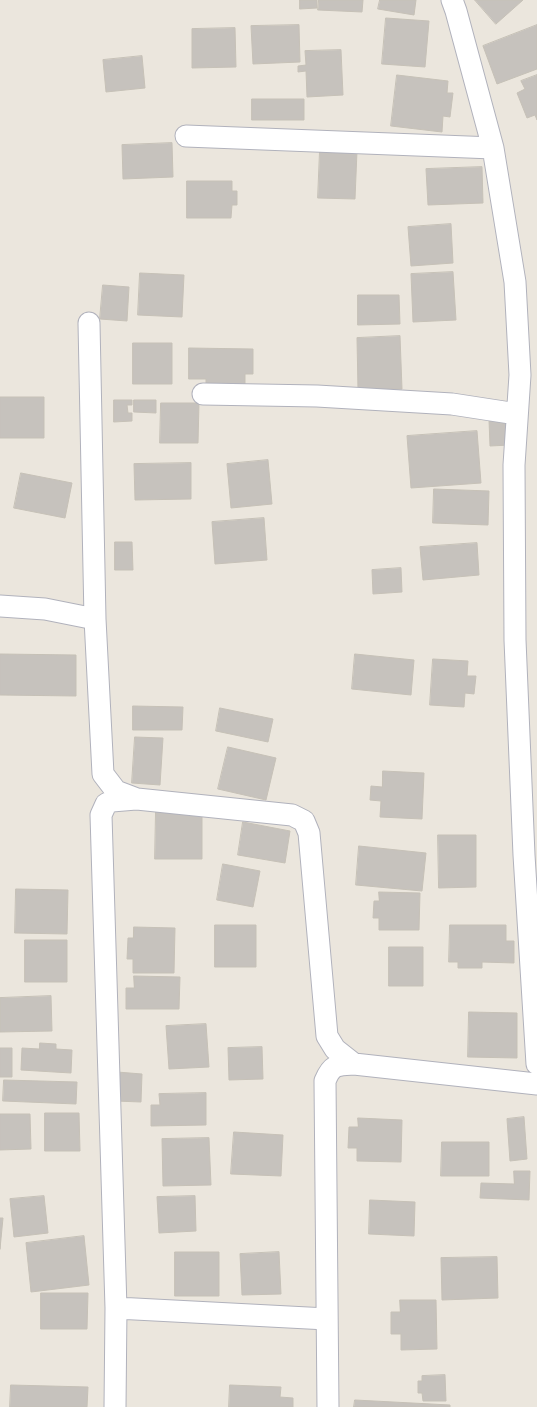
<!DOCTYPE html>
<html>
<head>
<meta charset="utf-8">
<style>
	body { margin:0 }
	canvas { display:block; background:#ebe6dd }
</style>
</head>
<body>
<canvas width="537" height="1407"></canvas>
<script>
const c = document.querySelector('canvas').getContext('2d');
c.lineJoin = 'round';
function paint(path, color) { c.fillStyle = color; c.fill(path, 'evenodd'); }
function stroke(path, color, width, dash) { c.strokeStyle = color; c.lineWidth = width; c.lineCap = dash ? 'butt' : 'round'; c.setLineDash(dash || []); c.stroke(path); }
const building = new Path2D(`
	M300 0H317V8L300 9Z
	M319 0H363L362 12 318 10Z
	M380 0H416L414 15 378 9Z
	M475 0H523L496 24Z
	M386 18 429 21 425 67 382 64Z
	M299 25 300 62 253 64 251 26Z
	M537 25V69L497 84 483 46Z
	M235 28 236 67 192 68V29Z
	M341 50 343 95 307 97 306 71 298 72V66L306 65 305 51Z
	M142 56 145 88 106 92 103 60Z
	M397 75 448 81 447 93H453L450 117 443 116 442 132 391 126Z
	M537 75V120L535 115 527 118 517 93 525 89 521 81Z
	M252 99H304V120H252Z
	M172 143 173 177 123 179 122 145Z
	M320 150 357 151 355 199 318 198Z
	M482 167 483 203 428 205 426 169Z
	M187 181H232V191H237V205H232L231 218H187Z
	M451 224 453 263 411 266 408 227Z
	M453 272 456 320 413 322 411 274Z
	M140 273 184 275 182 317 138 315Z
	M103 285 129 287 127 321 100 319Z
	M358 295H399L400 324 358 325Z
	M400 336 402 389 358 390 357 338Z
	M133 343H172V384H133Z
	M189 348 253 349V374H245V385L226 390V384L206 383V379H189Z
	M0 397H44V438H0Z
	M114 400H132V405H127L128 413H132V421L114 422Z
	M134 400H156V413L134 412Z
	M161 403H199L198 443H160Z
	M509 419 510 445 490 446 489 420Z
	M477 431 481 483 411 488 407 436Z
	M268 460 272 504 231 508 227 464Z
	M191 463V499L135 500 134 464Z
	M21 473 72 483 65 518 14 508Z
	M434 489 489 491 488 525 433 523Z
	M264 518 267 560 215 564 212 522Z
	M115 542H132L133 570H115Z
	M477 543 479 575 423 580 420 547Z
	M401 568 402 592 373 594 372 570Z
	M0 654 76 655V696L0 695Z
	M355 654 414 660 411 695 352 689Z
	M433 659 468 661 467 676H476L474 694 465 693 464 707 430 705Z
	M133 706 183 707 182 730H133Z
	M220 708 273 719 268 742 216 731Z
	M135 737 163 738 160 785 132 783Z
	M228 747 276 758 266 800 218 789Z
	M383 771 424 773 422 819 380 817 381 801 370 800 371 786 382 787Z
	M156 809 202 810V859H155Z
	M243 822 290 831 285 863 238 855Z
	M438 835H476V887L439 888Z
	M359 846 426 853 422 891 356 885Z
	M223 864 260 871 253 907 217 900Z
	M16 889 68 890 67 934 15 933Z
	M379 892 420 893 419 930H379V918H373L374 901H379Z
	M215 925H256V967H215Z
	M450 925H506V941H514V963L482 962V968H458V962H449Z
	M134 927 175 928 174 973H133V959H127L128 938H133Z
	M25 940H67V982H25Z
	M389 947H423V986H389Z
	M134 976 180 977 179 1009H126V988H134Z
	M51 996 52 1031 0 1032V998Z
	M469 1012 517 1013V1058L468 1057Z
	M206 1024 209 1067 169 1069 166 1026Z
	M40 1043 56 1044V1049L72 1050 71 1073 21 1070 22 1048 39 1049Z
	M262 1047 263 1079 229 1080 228 1048Z
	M0 1048H12V1077H0Z
	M117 1072 142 1074 141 1102 115 1101Z
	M4 1080 77 1082 76 1104 3 1101Z
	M206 1093V1125L151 1126V1105H160L159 1094Z
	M45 1113H79L80 1151H45Z
	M0 1114H30L31 1149 0 1150Z
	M524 1117 527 1159 510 1161 507 1119Z
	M358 1118 402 1120 401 1162 357 1161V1148H348L349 1127H358Z
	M234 1132 283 1135 281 1176 231 1174Z
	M209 1138 211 1185 163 1186 162 1139Z
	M442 1142H489V1176H441Z
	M514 1171H530L529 1200 480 1198 481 1183 514 1184Z
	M44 1196 48 1233 14 1237 10 1199Z
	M195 1196 196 1231 159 1233 157 1197Z
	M370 1200 415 1202 414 1236 369 1234Z
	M0 1218H3L0 1249Z
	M84 1236 89 1285 31 1292 26 1243Z
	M175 1252H219V1296H175Z
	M279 1252 281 1294 242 1295 240 1254Z
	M497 1257 498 1298 442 1300 441 1258Z
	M41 1293H88L87 1329H41Z
	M400 1300H436L437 1349 401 1350V1334H391V1312H400Z
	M445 1375 446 1401H423L422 1393H418V1381H422V1376Z
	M11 1385 88 1387 87 1407H10Z
	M230 1385 281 1387 280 1397 293 1398V1407H229Z
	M355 1400 450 1405V1407H354Z`);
const minor = new Path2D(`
	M452 0 456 11 493 148 515 282 520 375 514 465 515 640 524 855 537 1064
	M186 136 493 148
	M89 323 95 619 103 774 116 791 137 799 292 815 304 821 309 833 327 1036 335 1049 354 1064
	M203 394 317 396 452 404 517 414
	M0 606 45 609 95 619
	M116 1308 327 1319
	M115 1407 116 1308 101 815 106 804 112 801 136 799
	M328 1407 325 1081C332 1064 337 1065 354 1064L537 1084`);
paint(building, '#c6c2bd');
stroke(building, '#c6c1b7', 1);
stroke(minor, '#b1b2bc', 23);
stroke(minor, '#fff', 21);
</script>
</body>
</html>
